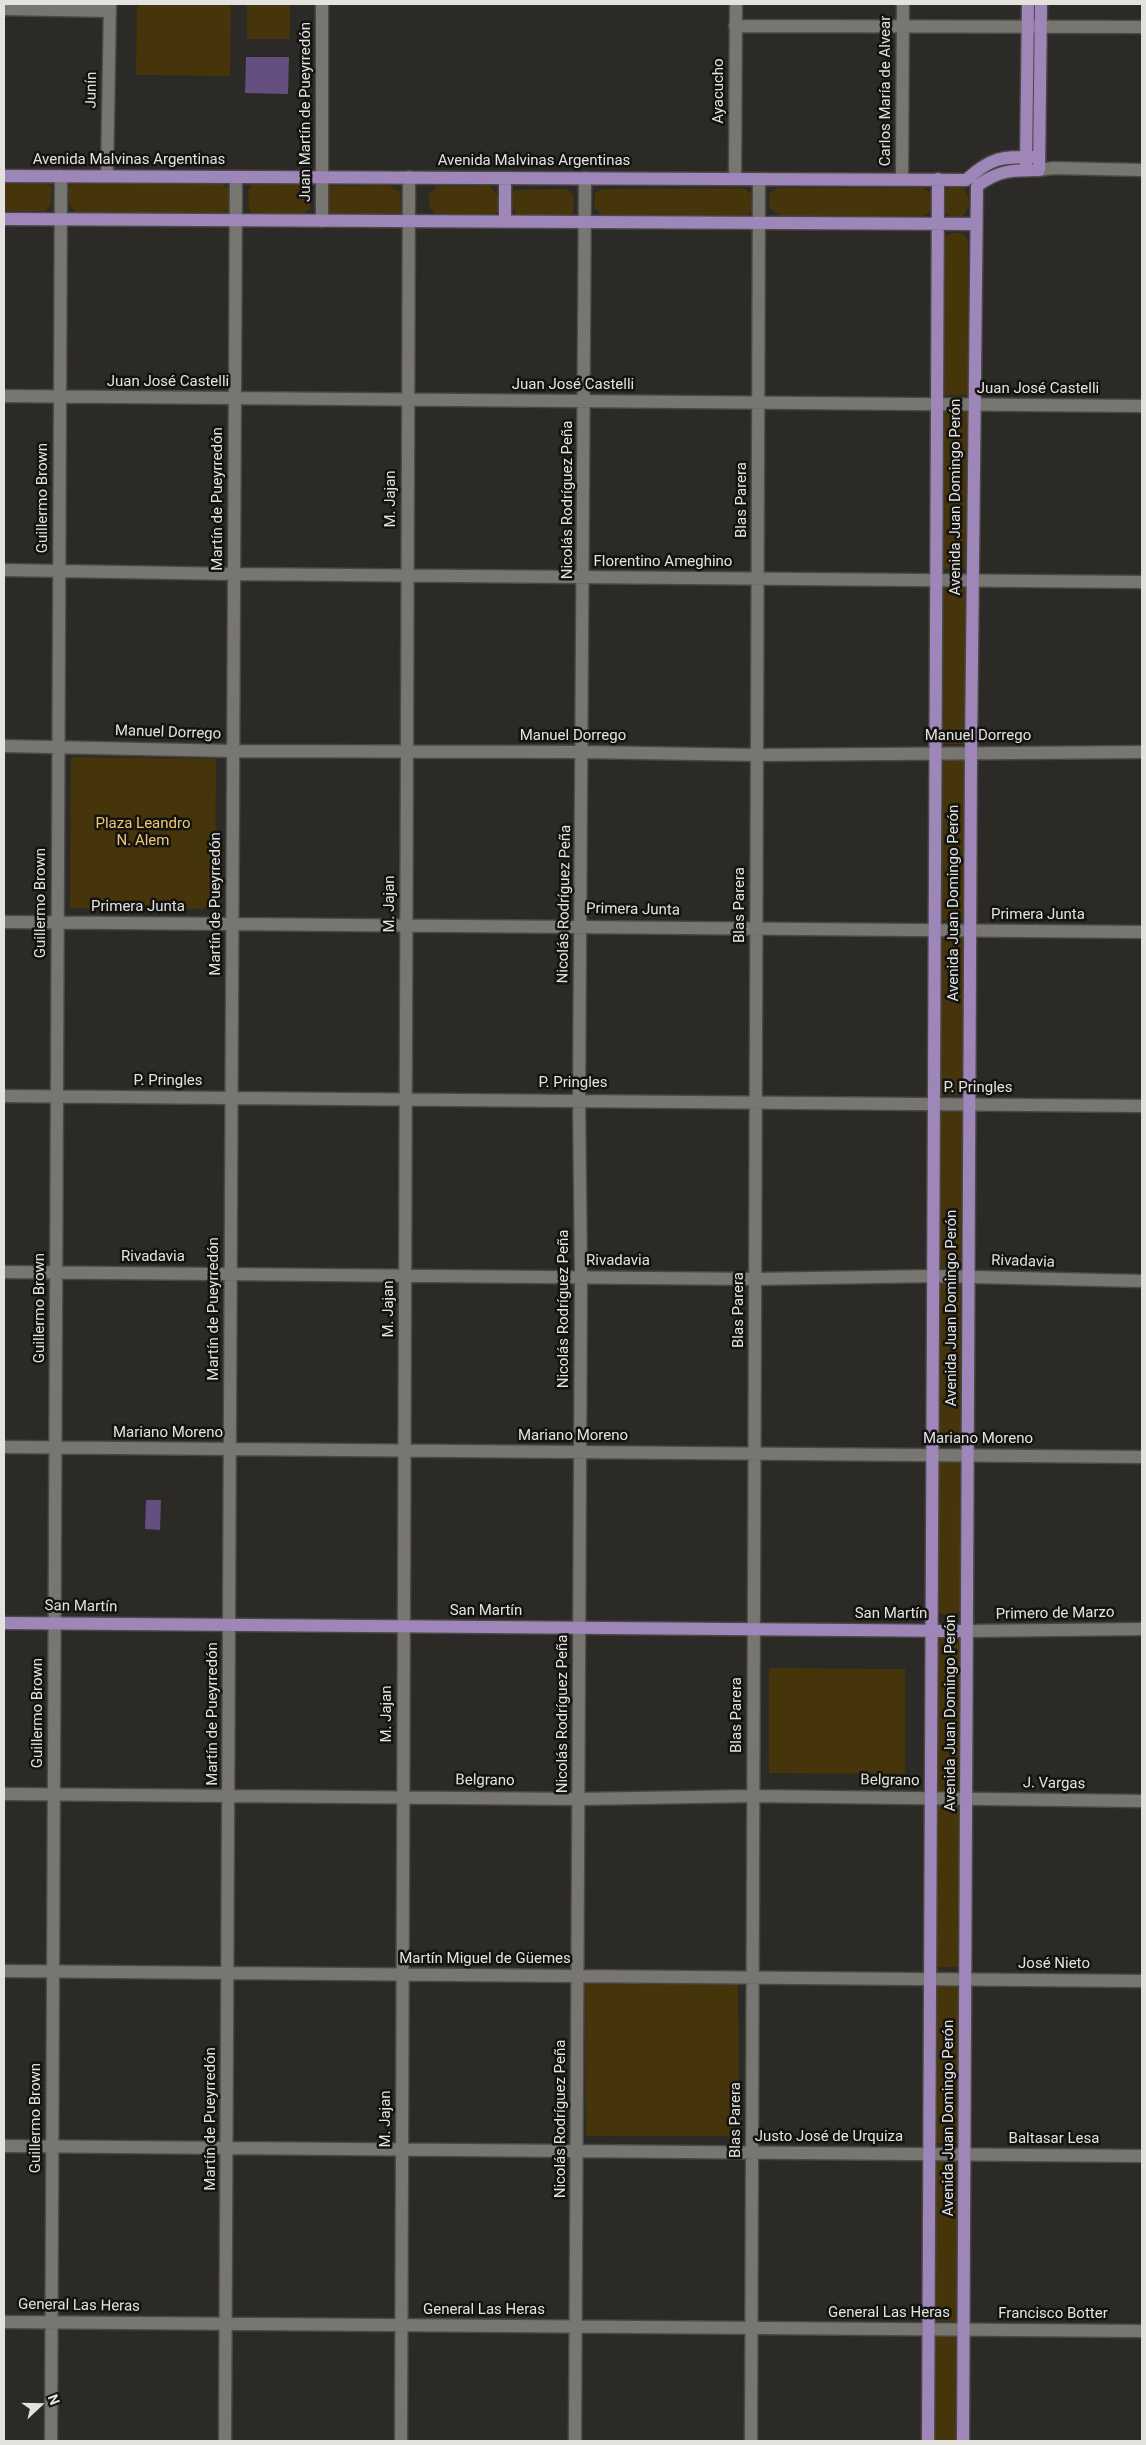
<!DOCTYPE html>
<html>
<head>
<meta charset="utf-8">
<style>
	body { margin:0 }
	#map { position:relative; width:1146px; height:2445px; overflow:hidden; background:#2c2a26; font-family:Roboto,sans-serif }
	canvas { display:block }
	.frame { position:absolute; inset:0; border:5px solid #e3e2df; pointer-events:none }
	.north { position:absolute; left:15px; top:2380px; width:50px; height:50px; -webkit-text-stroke:4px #131311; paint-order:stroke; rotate:69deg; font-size:14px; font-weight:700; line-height:20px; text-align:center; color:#e3e2df }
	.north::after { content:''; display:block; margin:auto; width:18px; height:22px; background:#e3e2df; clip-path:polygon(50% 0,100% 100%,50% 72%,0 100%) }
</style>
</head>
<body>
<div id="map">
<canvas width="1146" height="2445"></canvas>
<div class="frame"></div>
<div class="north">N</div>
</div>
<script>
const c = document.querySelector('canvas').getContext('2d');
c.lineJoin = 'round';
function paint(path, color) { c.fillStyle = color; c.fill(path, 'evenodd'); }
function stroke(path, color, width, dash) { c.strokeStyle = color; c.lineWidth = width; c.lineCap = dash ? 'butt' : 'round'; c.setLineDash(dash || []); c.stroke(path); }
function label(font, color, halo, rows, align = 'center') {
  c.font = font + ' Roboto,sans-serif'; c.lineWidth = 5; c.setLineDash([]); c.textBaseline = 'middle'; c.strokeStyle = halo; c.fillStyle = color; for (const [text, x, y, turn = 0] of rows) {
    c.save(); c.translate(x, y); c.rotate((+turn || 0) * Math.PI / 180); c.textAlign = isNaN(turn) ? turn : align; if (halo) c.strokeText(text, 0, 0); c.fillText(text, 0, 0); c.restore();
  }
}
const green = new Path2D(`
	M137 4H231L230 76 136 75Z
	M247 4H290V39H247Z
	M4 182H45L52 188 51 205 45 211H4Z
	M78 182 222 184 230 190 229 209 221 214 76 213 69 204 68 186Z
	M303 184 310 191V209L302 215 254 216 249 209 248 190 252 185Z
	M389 185 400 192 402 216H325L324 191 329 186Z
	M437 186H490L498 196 499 211 489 217H439L430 208 428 195Z
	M953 186 963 187C971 200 972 206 961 218L950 216 943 211 944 191Z
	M743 188 750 192 754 209 745 217H605L594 208 595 193 603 189Z
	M777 188H923L931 193 933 209 923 216H780L769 208 770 193Z
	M568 189 574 197 573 213 565 218H519C512 208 509 200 515 190Z
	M953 233H963L968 240 969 395H945L944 237Z
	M944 412H968L967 569H943Z
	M966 584 967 744H943L942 585Z
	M71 757 216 759 215 909 70 908Z
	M941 760H965L966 920H942Z
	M939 933H964V1095H937Z
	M939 1107 965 1108 963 1268H937Z
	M937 1281H964L963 1444H937Z
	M938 1458H963L962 1610C952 1618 947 1617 937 1611Z
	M943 1634H960L963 1648V1794L936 1793 937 1640Z
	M769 1668 905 1669V1774L769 1773Z
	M936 1805H963L964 1967H936Z
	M585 1983H738L739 2136H586Z
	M936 1983H963V2143H936Z
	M933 2157H962L961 2321H933Z
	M934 2335H959L958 2441H933Z`);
const water = new Path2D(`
	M246 57H289L288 94 245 93Z
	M146 1500H161L160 1530 145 1529Z`);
const minor = new Path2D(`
	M4 9 110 11
	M735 26 1142 27
	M1039 170 1054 168 1142 170
	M107 176 110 4
	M735 179 736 4
	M902 179 903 4
	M322 221V4
	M4 396 1142 406
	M4 570 234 574 1142 582
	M4 746 233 751 583 752 757 755 1142 752
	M4 922 1142 932
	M4 1096 1142 1106
	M4 1272 755 1279 933 1276 1142 1281
	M4 1447 1142 1457
	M967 1631 1142 1629
	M4 1794 579 1799 753 1796 1142 1801
	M4 1971 1142 1981
	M4 2146 1142 2156
	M4 2322 1142 2331
	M51 2441 61 176
	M225 2441 236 177
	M401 2441 409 177
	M575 2441 581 1277 579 1099 585 178
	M751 2441 759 179`);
const major = new Path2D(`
	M1026 164 1028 4
	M4 176 966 180C994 155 1003 157 1039 157
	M4 219 976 224
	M505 222V178
	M4 1623 967 1631
	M928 2441 938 179
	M963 2441 971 752 977 186C999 170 1012 170 1039 170L1041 4`);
const streetNames = [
	["Junín",92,90,-89],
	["Ayacucho",719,91,-90],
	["Carlos María de Alvear",886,91,-90],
	["Juan Martín de Pueyrredón",306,112,-90],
	["Avenida Malvinas Argentinas",129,160],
	["Avenida Malvinas Argentinas",534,161],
	["Juan José Castelli",168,382],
	["Juan José Castelli",573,385],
	["Juan José Castelli",1038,389],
	["Avenida Juan Domingo Perón",956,497,-90],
	["Guillermo Brown",43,498,-90],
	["Martín de Pueyrredón",218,499,-90],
	["M. Jajan",391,499,-90],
	["Nicolás Rodríguez Peña",568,500,-90],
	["Blas Parera",742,500,-90],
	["Florentino Ameghino",663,562],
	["Manuel Dorrego",168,733,2],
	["Manuel Dorrego",573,736],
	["Manuel Dorrego",978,736],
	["Guillermo Brown",41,903,-90],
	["Avenida Juan Domingo Perón",954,903,-90],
	["Martín de Pueyrredón",216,904,-90],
	["M. Jajan",390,904,-90],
	["Nicolás Rodríguez Peña",565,904,-89],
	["Blas Parera",740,905,-90],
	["Primera Junta",138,907],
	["Primera Junta",633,910,1],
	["Primera Junta",1038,915],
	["P. Pringles",168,1081],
	["P. Pringles",573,1083],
	["P. Pringles",978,1088],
	["Rivadavia",153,1257],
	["Rivadavia",618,1261],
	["Rivadavia",1023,1262,2],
	["Guillermo Brown",40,1308,-90],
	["Avenida Juan Domingo Perón",952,1308,-90],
	["Martín de Pueyrredón",214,1309,-90],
	["M. Jajan",389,1309,-90],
	["Nicolás Rodríguez Peña",564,1309,-90],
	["Blas Parera",739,1310,-90],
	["Mariano Moreno",168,1433],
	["Mariano Moreno",573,1436],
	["Mariano Moreno",978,1439],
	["San Martín",81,1607,1],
	["San Martín",486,1611],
	["San Martín",891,1614],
	["Primero de Marzo",1055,1614,-1],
	["Guillermo Brown",38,1713,-90],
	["Avenida Juan Domingo Perón",951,1713,-90],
	["Martín de Pueyrredón",213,1714,-90],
	["M. Jajan",387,1714,-90],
	["Nicolás Rodríguez Peña",563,1714,-90],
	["Blas Parera",737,1715,-90],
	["Belgrano",485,1781,1],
	["Belgrano",890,1781,1],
	["J. Vargas",1054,1784,1],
	["Martín Miguel de Güemes",485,1959],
	["José Nieto",1054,1964],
	["Guillermo Brown",36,2118,-90],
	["Avenida Juan Domingo Perón",949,2118,-90],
	["Martín de Pueyrredón",211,2119,-90],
	["M. Jajan",386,2119,-90],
	["Nicolás Rodríguez Peña",561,2119,-90],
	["Blas Parera",736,2120,-90],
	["Justo José de Urquiza",829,2137],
	["Baltasar Lesa",1054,2139],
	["General Las Heras",79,2306,1],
	["General Las Heras",484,2310],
	["General Las Heras",889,2313],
	["Francisco Botter",1053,2314]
];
const parkNames = [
	["Plaza Leandro",143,824],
	["N. Alem",143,841]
];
paint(green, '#46340a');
paint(water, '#644f80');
stroke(minor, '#4a4845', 15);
stroke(major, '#4a4845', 15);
stroke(minor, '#787671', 12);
stroke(major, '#9e86b9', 12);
label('15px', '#e3e2df', '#131311', streetNames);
label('15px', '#eec674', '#131311', parkNames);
</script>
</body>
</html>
